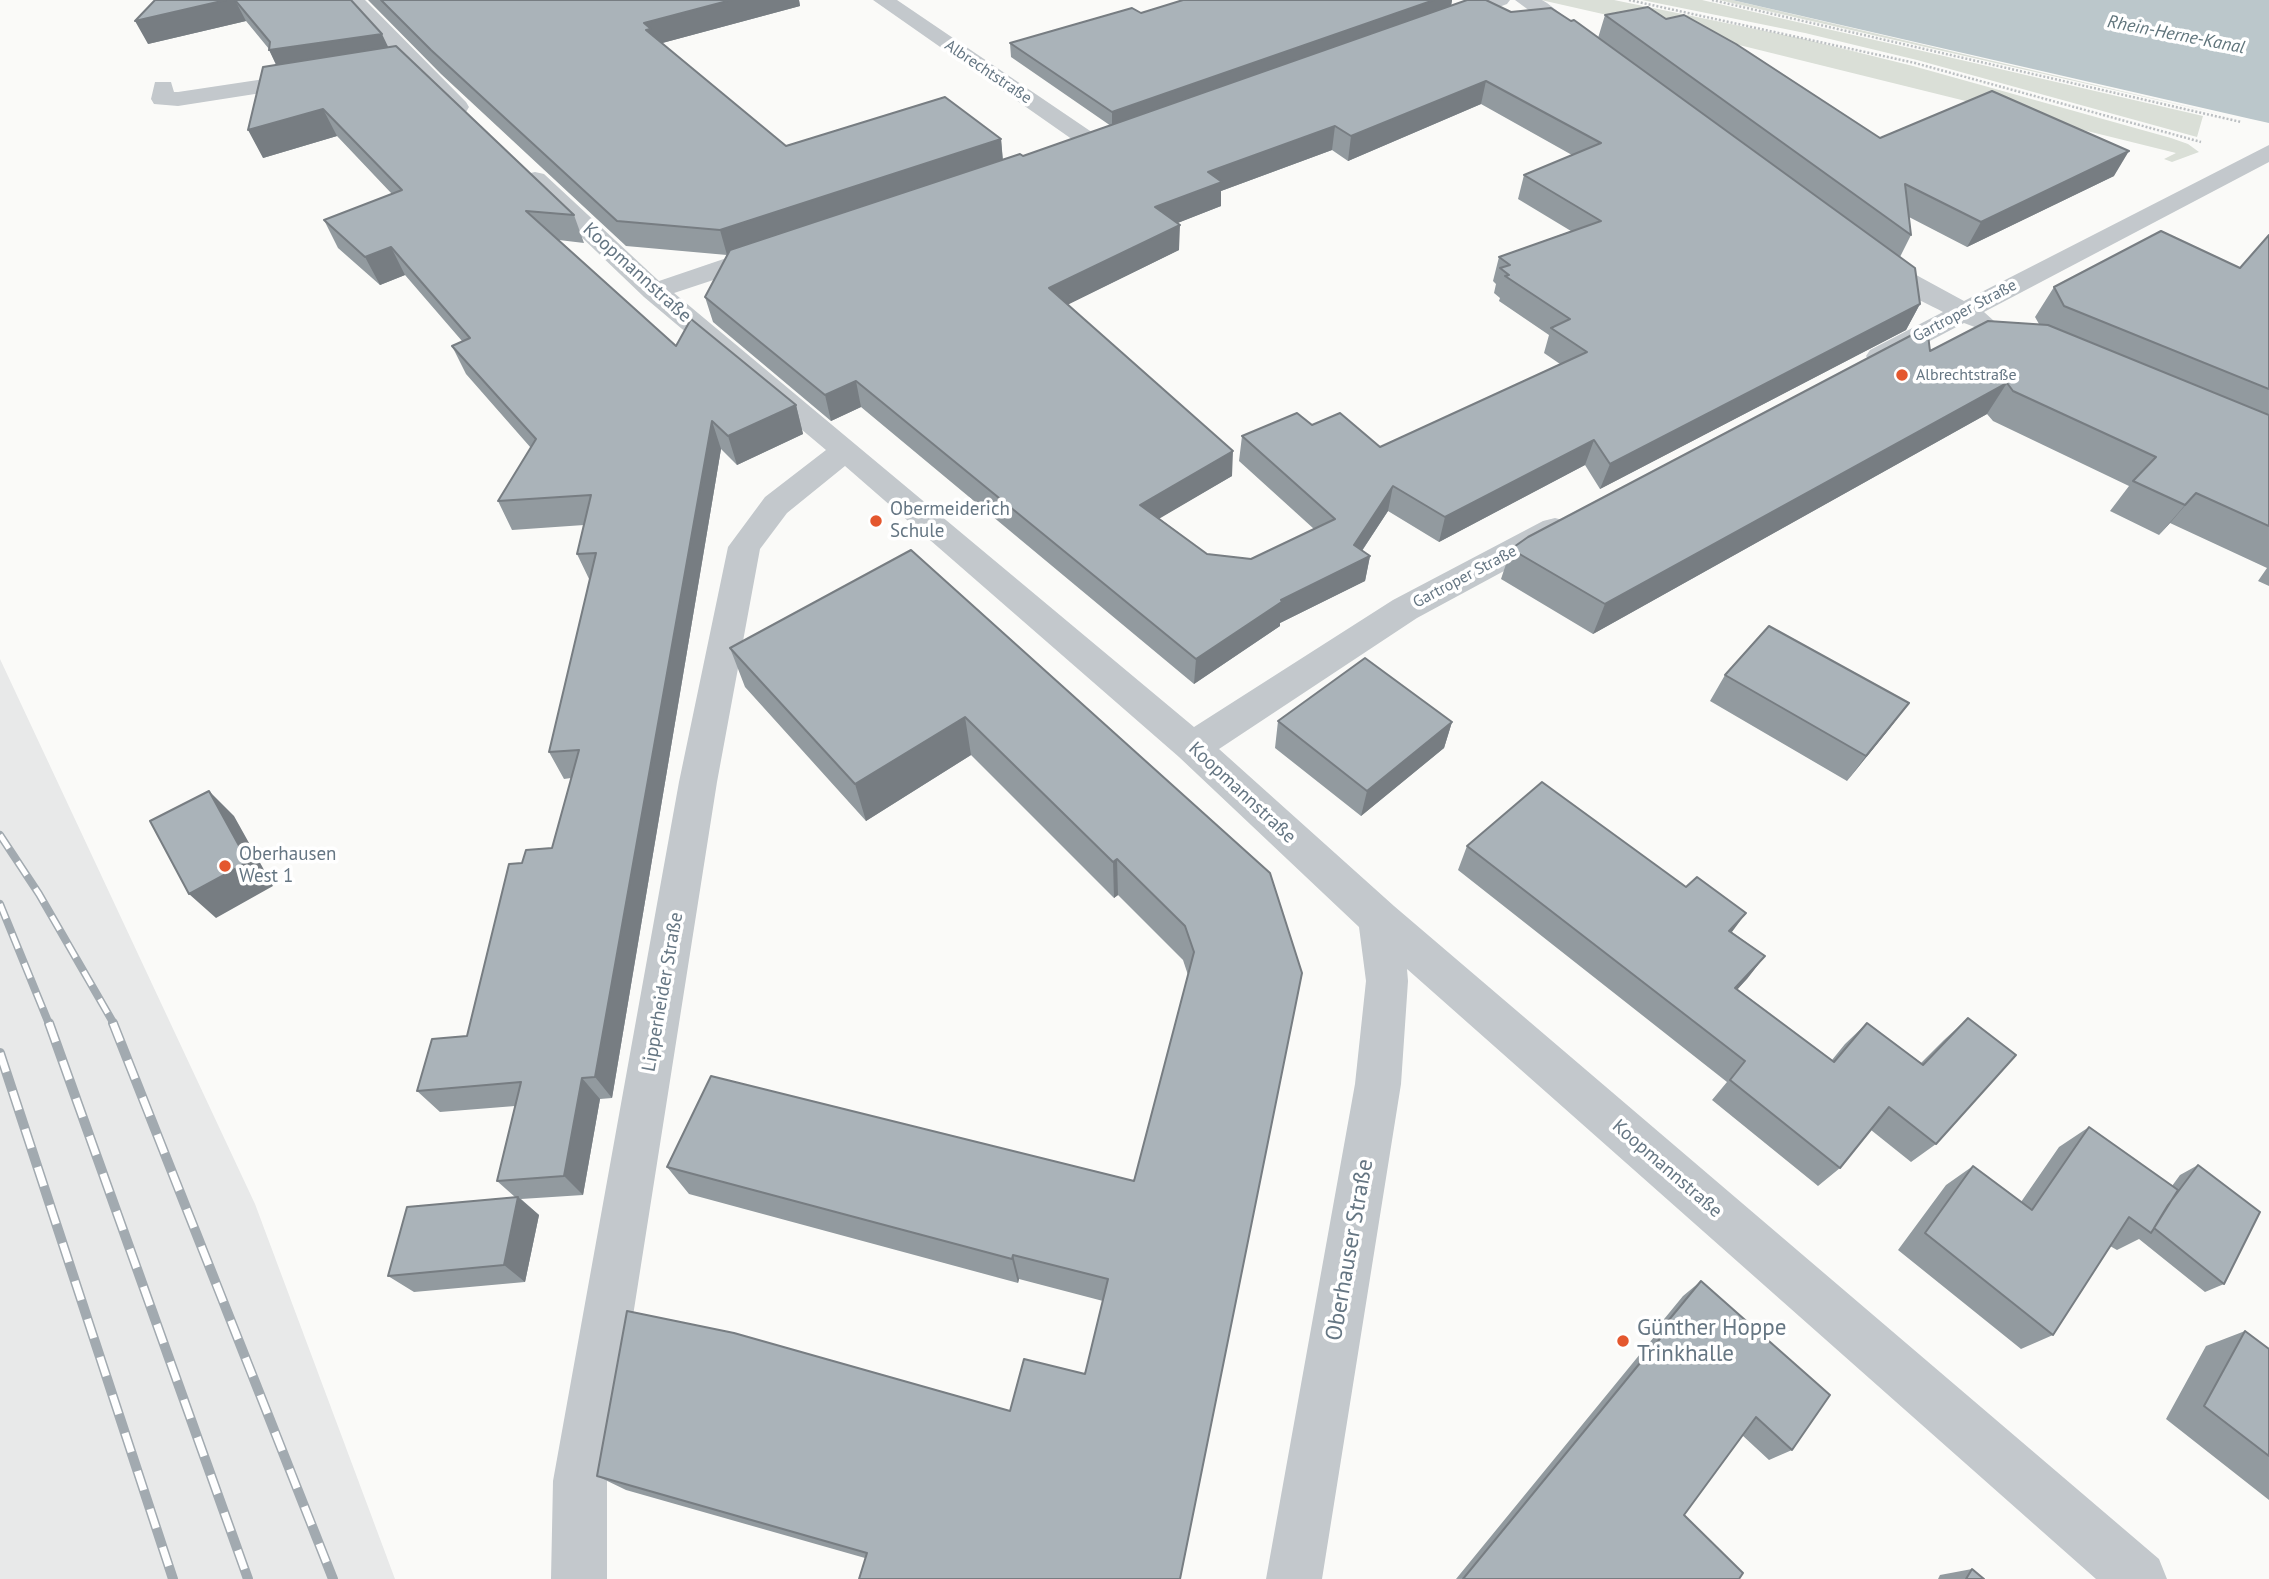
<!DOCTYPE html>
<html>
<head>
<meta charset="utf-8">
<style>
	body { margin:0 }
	canvas { display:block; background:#fafaf8 }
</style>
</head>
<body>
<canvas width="2269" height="1579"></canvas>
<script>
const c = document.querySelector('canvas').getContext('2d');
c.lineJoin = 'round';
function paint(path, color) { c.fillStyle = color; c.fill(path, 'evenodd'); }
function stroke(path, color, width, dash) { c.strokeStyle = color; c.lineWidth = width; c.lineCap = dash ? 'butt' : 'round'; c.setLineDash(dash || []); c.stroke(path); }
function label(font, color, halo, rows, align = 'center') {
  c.font = font + ' "PT Sans",sans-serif'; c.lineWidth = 7; c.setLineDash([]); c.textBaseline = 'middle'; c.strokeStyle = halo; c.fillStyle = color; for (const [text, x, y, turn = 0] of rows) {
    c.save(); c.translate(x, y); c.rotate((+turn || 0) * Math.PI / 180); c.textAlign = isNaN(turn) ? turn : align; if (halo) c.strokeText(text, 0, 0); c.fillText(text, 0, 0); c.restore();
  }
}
const built = new Path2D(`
	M0 659 255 1204 395 1579H0Z`);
const green = new Path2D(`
	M1541 0H1614L1804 39 1913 66 2171 138 2188 144 2199 152 2172 162 2164 159 2176 153 1731 43Z
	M1642 0H1702L2203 116 2197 137 1917 60 1805 33Z
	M1719 0H1732L2228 116Z`);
const water = new Path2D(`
	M1732 0H2269V123L2251 119Z`);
const path = new Path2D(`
	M1629 0 1915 63 2201 142
	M1712 0 2241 122`);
const minor = new Path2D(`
	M343 0H365L466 102 469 107 466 112H450Z
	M873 0H897L1102 139 1106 144 1102 149H1086Z
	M1481 0H1510L1507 4 1451 25H1437L1434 21 1437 17Z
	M1515 0H1542L1547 3 1595 40 1592 45H1576Z
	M311 72 319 74 322 79 319 84 178 106 154 104 151 99 155 82H171L174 92H178Z
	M2269 145V162L1984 312 1994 321 1990 327 1980 329 1964 323 1890 362 1880 365 1870 362 1866 356 1870 350 1943 312C1917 298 1879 284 1862 259L1866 253 1875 251 1884 253 1907 270 1964 301Z
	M535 172 544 174 659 281 759 247 768 245 777 247 781 253 777 259 674 293 1194 727 1393 600 1543 521 1555 518 1567 521 1571 529 1567 537 1417 618 1219 749 1394 906 2159 1559 2167 1579H2096L1407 969 1408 981 1401 1084 1322 1579H1266L1355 1084 1366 981 1359 927 1179 757 845 466 787 513 760 549 717 782 607 1481V1579H551L553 1481 679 782 728 547 765 497 826 450 644 297 526 184 523 179 526 174Z`);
const railFar1 = new Path2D(`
	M0 835 39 894 114 1024
	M0 904 49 1024`);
const rail = new Path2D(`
	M49 1023 248 1579
	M113 1023 333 1579
	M0 1053 173 1579`);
const wall = new Path2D(`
	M155 0H351L388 48 574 215 584 243 559 240 676 346 796 405 803 434 737 465 721 449 612 1098 600 1099 583 1195 521 1199 539 1215 525 1282 414 1292 388 1276 515 1197 497 1181 515 1106 440 1112 417 1091 467 1036 522 863 552 848 571 778 564 779 549 752 590 581 577 554 584 525 512 530 498 501 531 448 466 374 452 346 462 341 405 275 380 285 338 248 324 220 392 194 337 136 263 158 276 65 269 49 246 21 148 44Z
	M368 0H799L800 6 662 43 786 146 1001 139 1003 160 1023 156 1111 126 1011 57 1010 43 1141 13 1452 0 1451 5 1511 12 1571 21 1598 38 1605 15 1666 19 1880 138 2114 176 1967 247 1909 217 1911 235 1900 257 1920 304 1906 330 1600 489 1585 465 1439 542 1388 511 1362 551 1370 556 1365 581 1280 623V626L1194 684 861 407 831 421 713 322 705 297 727 255 626 246 441 74ZM1481 104 1572 155 1524 175 1518 199 1571 231 1499 257 1493 281 1496 284 1494 293 1500 298 1499 301 1549 335 1544 353 1560 364 1380 447 1312 425 1242 436 1239 461 1314 529 1251 559 1207 554 1159 518 1232 476 1068 304 1179 250 1177 223 1221 206V191L1332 150 1348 161Z
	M2269 235V586L2258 581 2267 568 2170 523 2159 535 2110 511 2129 486 1993 421 1987 414 1593 634 1501 579 1511 549 1930 351 2039 324 2035 317 2054 287 2240 268Z
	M911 550 1270 873 1180 1579 865 1558 626 1490 597 1476 1010 1411 1085 1374 1103 1301 1019 1279 1018 1283 689 1194 667 1167 1134 1181 1188 975 1183 960 1118 895 1114 898 971 755 866 821 745 687 730 648Z
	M1725 675 1909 703 1889 729 1847 781 1710 701Z
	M1278 721 1452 722 1444 748 1361 816 1275 748Z
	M1467 846 1732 932 1765 956 1737 990 1832 1060 1845 1044 1867 1023 1921 1063 1944 1040 1968 1018 1936 1144 1911 1162 1871 1130 1840 1168 1818 1186 1712 1100 1727 1082 1458 870Z
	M2089 1127 2172 1186 2180 1175 2198 1165 2224 1284 2205 1292 2139 1239 2117 1250 2110 1246 2053 1335 2021 1349 1898 1250 1946 1185 1973 1166 2021 1202 2059 1147Z
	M1701 1281 1792 1450 1769 1460 1742 1435 1684 1515 1739 1579H1456L1654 1337 1651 1335 1683 1296Z
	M2245 1331 2269 1349V1500L2166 1419 2206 1346Z
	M1972 1569 1984 1579H1938L1940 1575Z`);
const shadedWall = new Path2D(`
	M226 0H235L246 21 148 44 135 21Z
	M731 0H799L800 6 655 45 653 54 644 23Z
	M1434 0H1452L1451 7 1112 127V112Z
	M382 34 393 57 281 74 269 50Z
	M1486 81 1481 104 1348 161 1351 136Z
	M323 109 337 136 263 158 248 130Z
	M1335 126 1332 150 1221 191V206L1155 232V207L1208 172Z
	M1001 139 1003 164 727 255 720 230Z
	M2129 151 2114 176 1967 247 1981 222Z
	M1180 225 1179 250 1051 313 1049 288Z
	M391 247 405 275 380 285 365 257Z
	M1920 304 1906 330 1600 489 1610 464Z
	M856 381 861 407 831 421 825 395Z
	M2007 383 1987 414 1593 634 1605 604Z
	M796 405 803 434 737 465 728 436Z
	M712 421 721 449 612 1098 595 1077Z
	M1594 440 1585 465 1439 542 1445 517Z
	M1233 451 1232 476 1140 530V505Z
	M1393 486 1388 511 1353 564 1370 556 1365 581 1280 623V626L1194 684 1196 659 1281 600 1354 545Z
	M2196 493 2170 523 2159 535 2185 505Z
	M1909 703 1889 729 1847 781 1866 756Z
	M965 717 971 755 866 821 855 784Z
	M1452 722 1444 748 1361 816 1367 791Z
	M209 791 234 816 273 886 216 918 189 894Z
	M1117 859 1118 895 1114 898 1113 862Z
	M1746 913 1729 936V931Z
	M1765 956 1747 979 1718 1010 1735 988Z
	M582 1078 600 1099 583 1195 564 1176Z
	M518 1197 539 1215 525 1282 504 1265Z
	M1013 1255 1019 1279 1018 1283 1012 1259Z`);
const building = new Path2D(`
	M155 0H226L135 21Z
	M235 0H351L382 34 269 50 270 42Z
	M381 0H731L644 23 651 29 646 30 786 146 945 97 1001 139 720 230 617 221 431 50Z
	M1183 0H1434L1112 112 1010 43 1132 8 1141 13Z
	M1467 0H1486L1511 12 1551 8 1571 21 1574 20 1915 268 1920 304 1610 464 1594 440 1445 517 1393 486 1354 545 1370 556 1281 600 1283 601 1196 659 856 381 825 395 705 297 730 250 1020 154 1023 156ZM1486 81 1601 143 1524 175 1601 221 1499 257 1510 265 1500 268 1509 275 1505 276 1570 319 1551 328 1587 352 1380 447 1340 413 1312 425 1297 413 1242 436 1335 519 1251 559 1207 554 1140 505 1233 451 1049 288 1180 225 1155 207 1222 182 1208 172 1335 126 1351 136Z
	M1648 7 1666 19 1684 15 1736 44 1880 138 1992 91 2129 151 1981 222 1905 184 1911 235 1605 15Z
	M396 46 574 215 526 211 676 346 691 319 796 405 728 436 712 421 595 1077 582 1078 564 1176 497 1181 521 1082 417 1091 432 1039 467 1036 509 864 522 863 526 850 552 848 579 750 549 752 596 553 577 554 591 495 498 501 536 439 452 346 470 338 391 247 365 257 324 220 402 190 323 109 248 130 263 67Z
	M2161 231 2240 268 2269 235V389L2064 306 2054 287Z
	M1988 321 2048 325 2269 415V526L2196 493 2185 505 2133 481 2156 457 2013 391 2007 383 1605 604 1511 549 1528 537 1927 327 1930 351Z
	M911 550 1270 873 1302 973 1180 1579H859L867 1553 597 1476 627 1311 734 1333 1010 1411 1024 1359 1085 1374 1108 1279 1013 1255 1012 1259 667 1167 711 1076 1134 1181 1194 952 1185 926 1117 859 1113 862 965 717 855 784 730 648Z
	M1769 626 1909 703 1866 756 1725 675Z
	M1365 658 1452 722 1367 791 1278 721Z
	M1542 782 1686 887 1697 877 1746 913 1729 931 1765 956 1735 988 1834 1062 1867 1023 1923 1065 1968 1018 2016 1055 1936 1144 1889 1107 1840 1168 1730 1080 1745 1061 1467 846Z
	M209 791 248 862 189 894 150 821Z
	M2089 1127 2178 1190 2151 1233 2129 1217 2053 1335 1925 1233 1973 1166 2032 1210Z
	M2198 1165 2260 1212 2224 1284 2154 1228 2168 1205Z
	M518 1197 504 1265 388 1276 407 1207Z
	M1701 1281 1830 1395 1792 1450 1756 1417 1684 1515 1743 1573 1739 1579H1463L1672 1324 1668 1321Z
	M2245 1331 2269 1349V1456L2204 1406Z
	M1972 1569 1984 1579H1966Z`);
const markers = [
	[1902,375,7,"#e4572e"],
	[876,521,7,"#e4572e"],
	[225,866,7,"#e4572e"],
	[1623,1341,7,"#e4572e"]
];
const farStreetnames = [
	["Albrechtstraße",988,72,34],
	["Gartroper Straße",1965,311,-28],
	["Gartroper Straße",1465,577,-28]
];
const farPoinames = [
	["Albrechtstraße",1916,375]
];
const farWaternames = [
	["Rhein-Herne-Kanal",2176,35,11]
];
const streetNames = [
	["Koopmannstraße",637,273,42],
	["Koopmannstraße",1242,793,43],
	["Lipperheider Straße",663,992,-80],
	["Koopmannstraße",1667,1169,41]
];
const poiNames = [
	["Obermeiderich",890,510],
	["Schule",890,532],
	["Oberhausen",239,855],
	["West 1",239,877]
];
const nearStreetnames = [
	["Oberhauser Straße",1350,1250,-80]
];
const nearPoinames = [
	["Günther Hoppe",1637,1328],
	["Trinkhalle",1637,1354]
];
paint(built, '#e8e9e9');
paint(green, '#dadfd7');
paint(water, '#bbc7cb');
stroke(path, '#bbbfc2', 2.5, [2, 2]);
paint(minor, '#c3c8cc');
stroke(railFar1, '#a2aab0', 8);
stroke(rail, '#a2aab0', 10);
stroke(railFar1, '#fff', 5, [16]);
stroke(rail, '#fff', 7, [20]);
paint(wall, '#929a9f');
paint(shadedWall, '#777d82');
paint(building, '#aab3b9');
stroke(building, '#777d82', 2);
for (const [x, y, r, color] of markers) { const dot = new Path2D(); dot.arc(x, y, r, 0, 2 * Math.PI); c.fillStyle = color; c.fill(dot); stroke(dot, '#fff', 2.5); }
label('16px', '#657683', '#fff', farStreetnames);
label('16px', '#657683', '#fff', farPoinames, 'left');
label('italic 18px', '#60757c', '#fff', farWaternames);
label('19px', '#657683', '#fff', streetNames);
label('19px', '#657683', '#fff', poiNames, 'left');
label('23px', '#657683', '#fff', nearStreetnames);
label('23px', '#657683', '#fff', nearPoinames, 'left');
</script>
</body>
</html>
